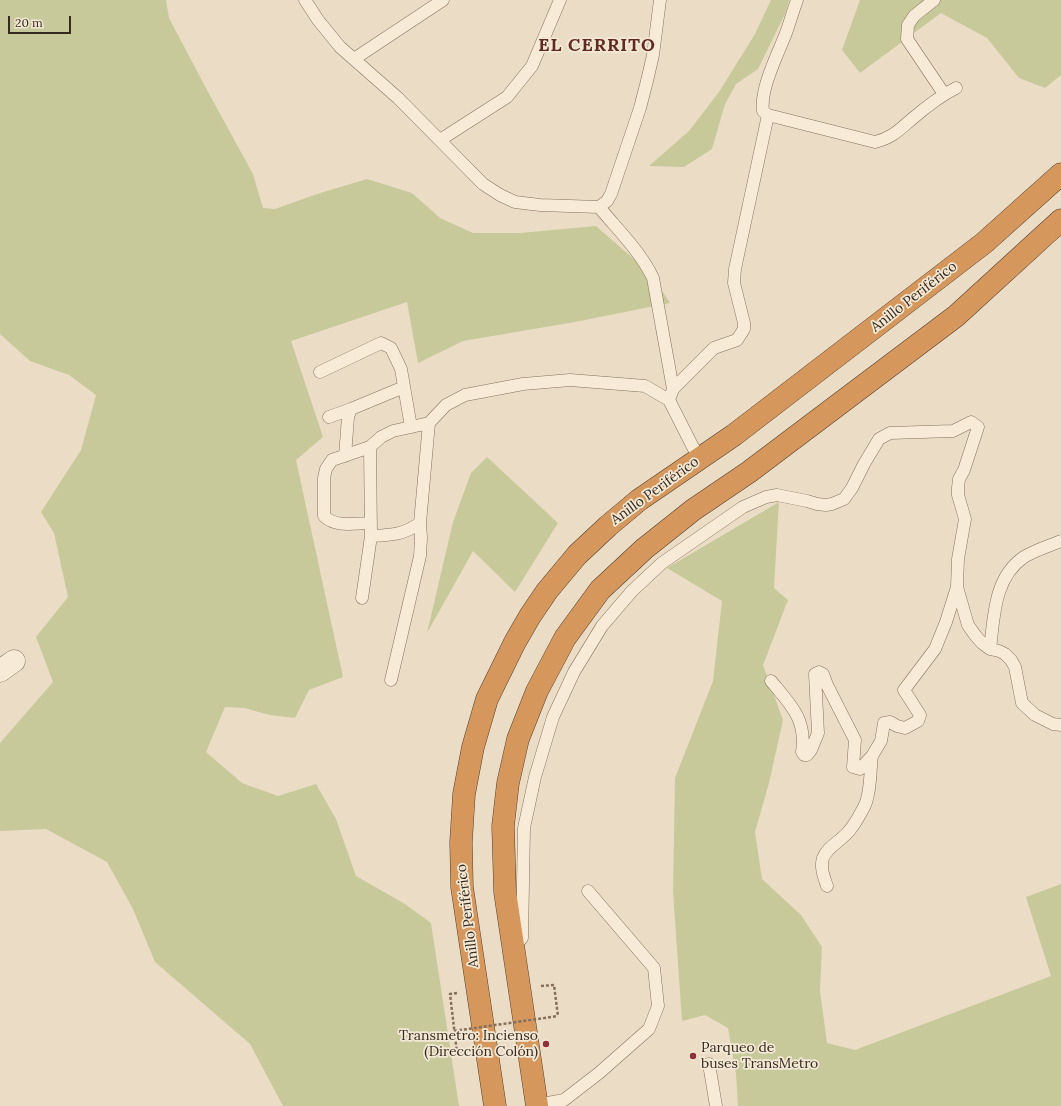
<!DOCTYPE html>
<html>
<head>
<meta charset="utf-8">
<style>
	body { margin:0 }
	#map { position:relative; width:1061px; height:1106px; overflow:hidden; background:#ebddc5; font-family:Lora,serif }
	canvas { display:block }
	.scale { position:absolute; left:8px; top:16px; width:63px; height:18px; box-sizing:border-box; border:2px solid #36291f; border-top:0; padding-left:5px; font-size:12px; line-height:14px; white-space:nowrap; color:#36291f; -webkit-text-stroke:3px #f3e8d4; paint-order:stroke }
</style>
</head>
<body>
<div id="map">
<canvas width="1061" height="1106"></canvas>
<div class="scale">20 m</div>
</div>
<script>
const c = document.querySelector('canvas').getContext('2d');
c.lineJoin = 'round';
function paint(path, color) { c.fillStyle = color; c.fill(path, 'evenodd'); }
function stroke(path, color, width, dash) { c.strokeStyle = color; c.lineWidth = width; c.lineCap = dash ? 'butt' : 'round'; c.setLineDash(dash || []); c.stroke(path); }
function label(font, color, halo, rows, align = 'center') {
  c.font = font + ' Lora,serif'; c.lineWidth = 3.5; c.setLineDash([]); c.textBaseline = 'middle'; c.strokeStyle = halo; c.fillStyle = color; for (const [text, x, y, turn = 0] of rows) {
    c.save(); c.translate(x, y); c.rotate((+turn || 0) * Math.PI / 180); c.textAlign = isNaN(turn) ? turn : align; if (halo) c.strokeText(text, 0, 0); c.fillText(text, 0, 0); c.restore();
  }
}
const green = new Path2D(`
	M0 0H166L169 18 207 90 253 174 263 208 275 209 317 194 367 179 412 193 440 218 473 233H520L596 226 651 274 670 303 575 322 463 341 418 363 407 302 291 341 323 437 296 460 343 677 309 690 295 718 270 715 244 708 225 707 206 752 242 783 278 796 316 784 336 819 356 876 405 904 431 923 459 1106H283L250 1044 155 962 133 909 107 862 46 829 0 831V743L53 682 36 637 68 597 54 533 41 512 81 450 96 395 69 375 30 361 0 334Z
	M771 0H789L785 14 758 69 736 84 725 104 712 149 684 167 649 166 689 131 719 92 755 34Z
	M860 0H1061V75L1045 88 1019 78 987 38 941 13 860 73 842 50Z
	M487 457 558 523 515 592 473 551 427 633 453 522 471 473Z
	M779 502 774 588 788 600 763 665 783 720 769 783 755 832 762 879 801 915 822 947 820 991 827 1043 855 1050 1051 976 1026 897 1061 884V1106H738L736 1074 728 1028 705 1015 682 1021 673 891 675 778 713 681 722 601 667 568Z`);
const path = new Path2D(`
	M541 986 554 985 558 1016
	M457 993 450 994 457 1053 465 1051`);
const lane = new Path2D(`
	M305 0 318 20 340 47 398 98 483 184 500 195 515 202 540 205 599 207C618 230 640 251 653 278L673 389 669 400
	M797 0C793 11 790 22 786 33 778 54 760 88 763 111L768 115 875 142C892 138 899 130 912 119 926 107 940 96 956 88
	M934 0 914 16 908 25 907 39 944 94
	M354 59 443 0
	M440 140 507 97 532 66 560 0
	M599 207 607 201 611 194 640 108 647 81 653 55 660 0
	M320 372 381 343 391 348 401 369 411 427
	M673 389 714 348 737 340 744 329V323L734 283 735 269 768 115
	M329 417 351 409
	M345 456 348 417 351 409 404 387
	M371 523C355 523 336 528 324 516V478L326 469 332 460 370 447 381 437 393 431 429 423
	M371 536C391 535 403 535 420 523L429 423 446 405 465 395 523 384 570 380 645 386 669 400 699 459
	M362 598 371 536 370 447
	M990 649C994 617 994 577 1024 557 1035 550 1049 546 1061 541
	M391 680 420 556 421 538 420 523
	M771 681C790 704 807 719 802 752L804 755H807L811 750 818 733 815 674 819 672 823 674 827 685 855 740 853 767 860 769 872 756 881 741 884 723 890 722 897 726 905 728 918 721 920 715 904 690 935 649 946 622 957 587
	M827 886C824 877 820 868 823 858 827 847 841 841 849 831 855 824 861 813 865 805 871 792 870 770 872 756
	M517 944 522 938 524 828 535 777 553 717 574 672 602 626 632 591 662 563 743 507 766 497 777 495 807 501 817 504 826 505 832 504 844 499 852 488 864 464 879 439 890 433 953 431 971 422 978 427 964 470 959 479 958 488V495L965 519 958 559 957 587 968 625 975 635 982 643 990 649 999 651 1005 654 1011 660 1015 667 1022 703 1035 715 1053 724 1061 725
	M709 1064 716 1106
	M537 1105 564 1100 599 1073 649 1029 658 1006 654 968 588 891`);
const street = new Path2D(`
	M0 671 14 661`);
const highway = new Path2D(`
	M495 1106 462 887 461 842 464 794 473 747 487 699 515 642 530 616 547 591 577 555 608 526 639 500 734 435 984 243 1061 174
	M537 1106 505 892 503 826 508 783 518 739 537 691 565 638 600 590 644 549 693 510 749 472 956 316 1061 220`);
const pathBridge = new Path2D(`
	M454 1031 558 1016`);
const markers = [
	[546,1044,4,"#903038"],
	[693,1056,4,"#903038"]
];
const streetNames = [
	["Anillo Periférico",914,297,-38],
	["Anillo Periférico",655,491,-36],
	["Anillo Periférico",468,916,-97]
];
const poiNames = [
	["Transmetro: Incienso",538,1036],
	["(Dirección Colón)",538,1052],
	["Parqueo de",701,1048,"left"],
	["buses TransMetro",701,1064,"left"]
];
const districtNames = [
	["EL CERRITO",597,46]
];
paint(green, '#c7c99a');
stroke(lane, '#856f5c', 13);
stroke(street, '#856f5c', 23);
stroke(highway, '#533e30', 23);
stroke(path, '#856f5c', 2.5, [3, 2]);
stroke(lane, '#f7ebd8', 12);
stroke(street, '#f7ebd8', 22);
stroke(highway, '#d5975c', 22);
stroke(pathBridge, '#856f5c', 2.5, [3, 2]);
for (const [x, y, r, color] of markers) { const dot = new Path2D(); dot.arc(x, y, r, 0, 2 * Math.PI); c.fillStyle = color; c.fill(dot); stroke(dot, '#f3e8d4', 1.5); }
label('14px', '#36291f', '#f3e8d4', streetNames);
label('14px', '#36291f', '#f3e8d4', poiNames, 'right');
c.letterSpacing = '1px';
label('bold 18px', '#602a22', '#f3e8d4', districtNames);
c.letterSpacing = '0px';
</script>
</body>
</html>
